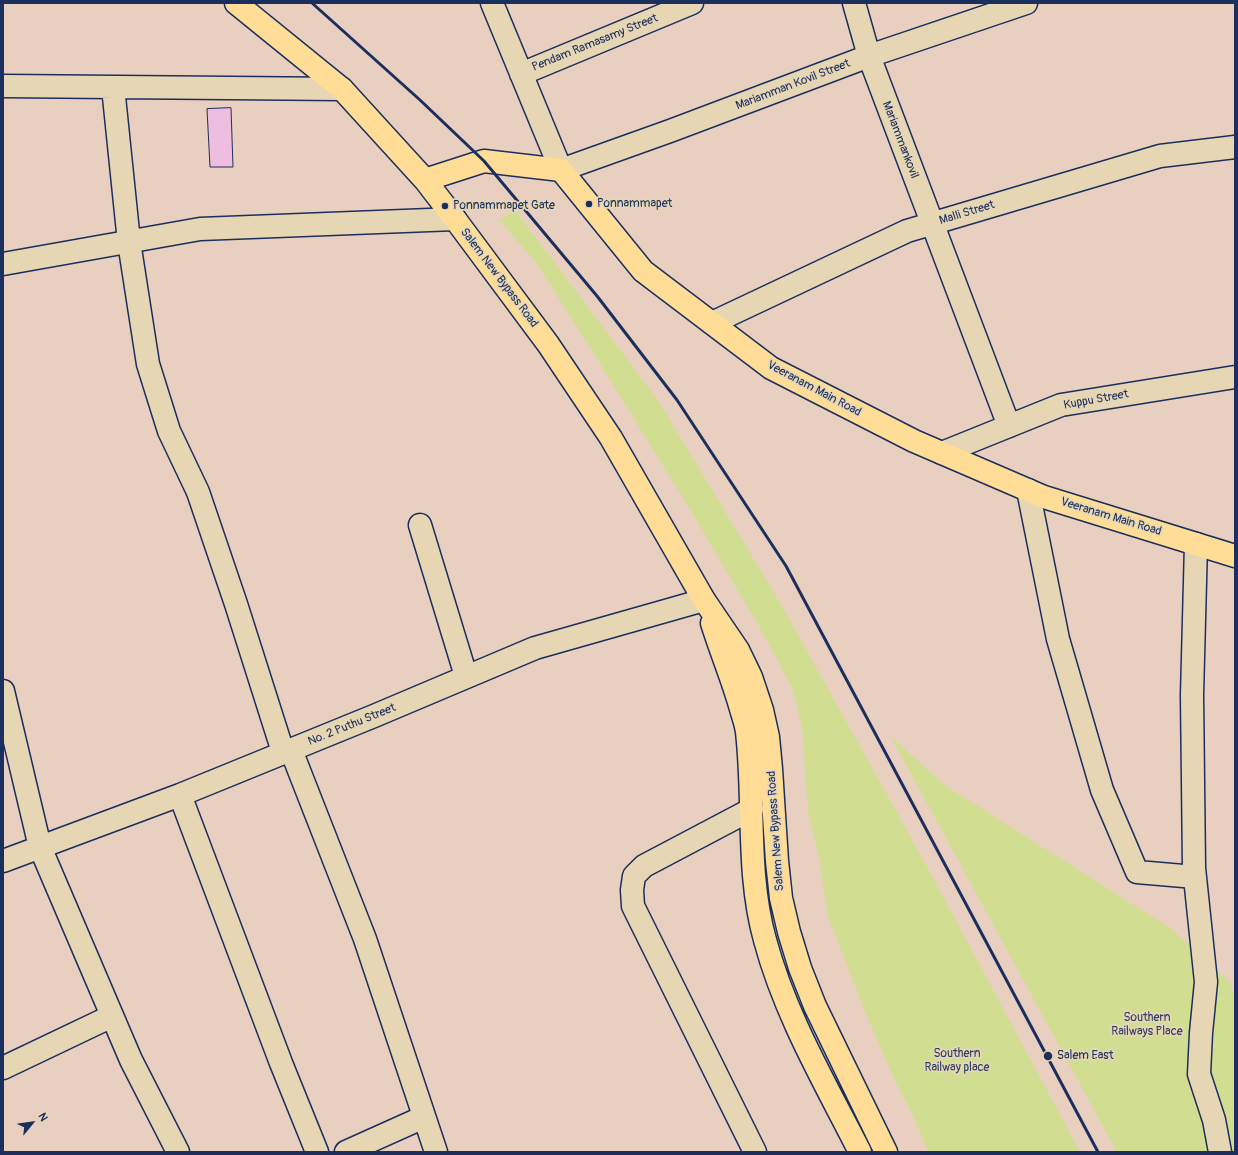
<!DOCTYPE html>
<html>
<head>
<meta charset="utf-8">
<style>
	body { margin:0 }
	#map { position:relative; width:1238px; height:1155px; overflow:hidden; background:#e9cfc0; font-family:Pangolin,sans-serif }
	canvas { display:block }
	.frame { position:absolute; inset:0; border:4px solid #1b2f5e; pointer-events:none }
	.north { position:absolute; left:12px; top:1103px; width:40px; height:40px; -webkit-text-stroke:3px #e7d6b3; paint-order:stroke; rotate:61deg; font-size:11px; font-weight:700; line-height:16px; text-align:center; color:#1b2f5e }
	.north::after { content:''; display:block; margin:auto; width:14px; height:18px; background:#1b2f5e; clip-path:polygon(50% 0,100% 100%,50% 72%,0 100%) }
</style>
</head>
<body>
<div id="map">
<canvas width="1238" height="1155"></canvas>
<div class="frame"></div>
<div class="north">N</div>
</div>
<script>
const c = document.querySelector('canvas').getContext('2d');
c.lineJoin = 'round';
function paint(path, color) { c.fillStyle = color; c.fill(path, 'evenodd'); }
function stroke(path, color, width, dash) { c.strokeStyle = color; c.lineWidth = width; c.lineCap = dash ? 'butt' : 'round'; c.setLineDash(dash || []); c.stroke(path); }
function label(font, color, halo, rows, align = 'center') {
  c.font = font + ' Pangolin,sans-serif'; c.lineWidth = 3.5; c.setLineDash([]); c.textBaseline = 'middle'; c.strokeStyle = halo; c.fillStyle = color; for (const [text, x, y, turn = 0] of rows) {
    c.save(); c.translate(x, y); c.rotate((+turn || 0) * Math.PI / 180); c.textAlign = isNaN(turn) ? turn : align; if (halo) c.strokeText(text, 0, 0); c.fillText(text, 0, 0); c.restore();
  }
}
const green = new Path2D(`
	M515 210 657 399 778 599 931 874 1080 1152H928L912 1113 897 1085 869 1022 828 916 820 863 808 811 802 728 793 690 764 635 692 513 602 367 535 261 499 220Z
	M891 737 946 786 1173 930 1230 982 1235 998V1152H1117Z`);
const building = new Path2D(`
	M231 108 233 167H210L207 109Z`);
const minor = new Path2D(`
	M492 3 561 170 670 131 869 56 1026 3
	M854 3 869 56 1009 426
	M521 74 692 3
	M3 86 342 89
	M113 87 129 242 148 364 169 431 198 492 236 604 283 752
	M3 264 200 229 455 219
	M712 323 907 231 1160 156 1235 147
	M942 453 1061 405 1235 377
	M1028 490 1058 639 1102 790 1137 872 1195 877
	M420 525 466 676
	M1196 544 1192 695 1194 868 1206 982 1201 1033 1199 1074 1214 1120 1220 1152
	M3 691 40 847 131 1060 178 1152
	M291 750 365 939 436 1152
	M180 795 281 1063 317 1152
	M752 809 644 866 634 876 632 890 633 906 755 1152
	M3 861 180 795 374 716 535 648 704 600
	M3 1068 112 1016
	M346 1152 424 1117`);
const major = new Path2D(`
	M236 3 342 89 425 180 455 219 548 344 611 438 704 600 738 650 751 677 762 710 768 737 771 769 777 861 781 898 789 932 800 968 815 1006 886 1152
	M425 180 484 161 561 170 643 271 771 368 914 441 1044 497 1235 556
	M712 623C721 652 733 680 741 709 743 716 746 724 747 732 755 801 746 872 765 940 785 1015 825 1083 860 1152`);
const rail = new Path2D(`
	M312 3 420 100 484 161 597 296 677 400 786 566 1098 1152`);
const markers = [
	[589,204,4,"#1b2f5e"],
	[445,206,4,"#1b2f5e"],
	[1048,1056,5,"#1b2f5e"]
];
const streetNames = [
	["Pendam Ramasamy Street",595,43,-22],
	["Mariamman Kovil Street",793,85,-21],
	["Mariammankovil",900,140,69],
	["Malli Street",967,213,-17],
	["Salem New Bypass Road",499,278,53],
	["Veeranam Main Road",814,389,28],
	["Kuppu Street",1096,400,-10],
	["Veeranam Main Road",1111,517,17],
	["No. 2 Puthu Street",352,725,-22],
	["Salem New Bypass Road",776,831,-94]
];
const poiNames = [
	["Ponnammapet",597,204],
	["Ponnammapet Gate",453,206],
	["Salem East",1057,1056]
];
const parkNames = [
	["Southern",1147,1018],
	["Railways Place",1147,1032],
	["Southern",957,1054],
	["Railway place",957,1068]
];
paint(green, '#d1de91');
paint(building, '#eebee0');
stroke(building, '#1b2f5e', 1);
stroke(minor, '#1b2f5e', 25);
stroke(major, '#1b2f5e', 25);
stroke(minor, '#e7d6b3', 22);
stroke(major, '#ffdd96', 22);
stroke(rail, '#1b2f5e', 3);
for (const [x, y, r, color] of markers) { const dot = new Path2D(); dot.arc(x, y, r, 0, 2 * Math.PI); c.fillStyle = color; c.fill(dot); stroke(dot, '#e7d6b3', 1.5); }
label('12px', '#1b2f5e', '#e7d6b3', streetNames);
label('12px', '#1b2f5e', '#e7d6b3', poiNames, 'left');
label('12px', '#2d4063', '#e7d6b3', parkNames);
</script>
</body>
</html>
